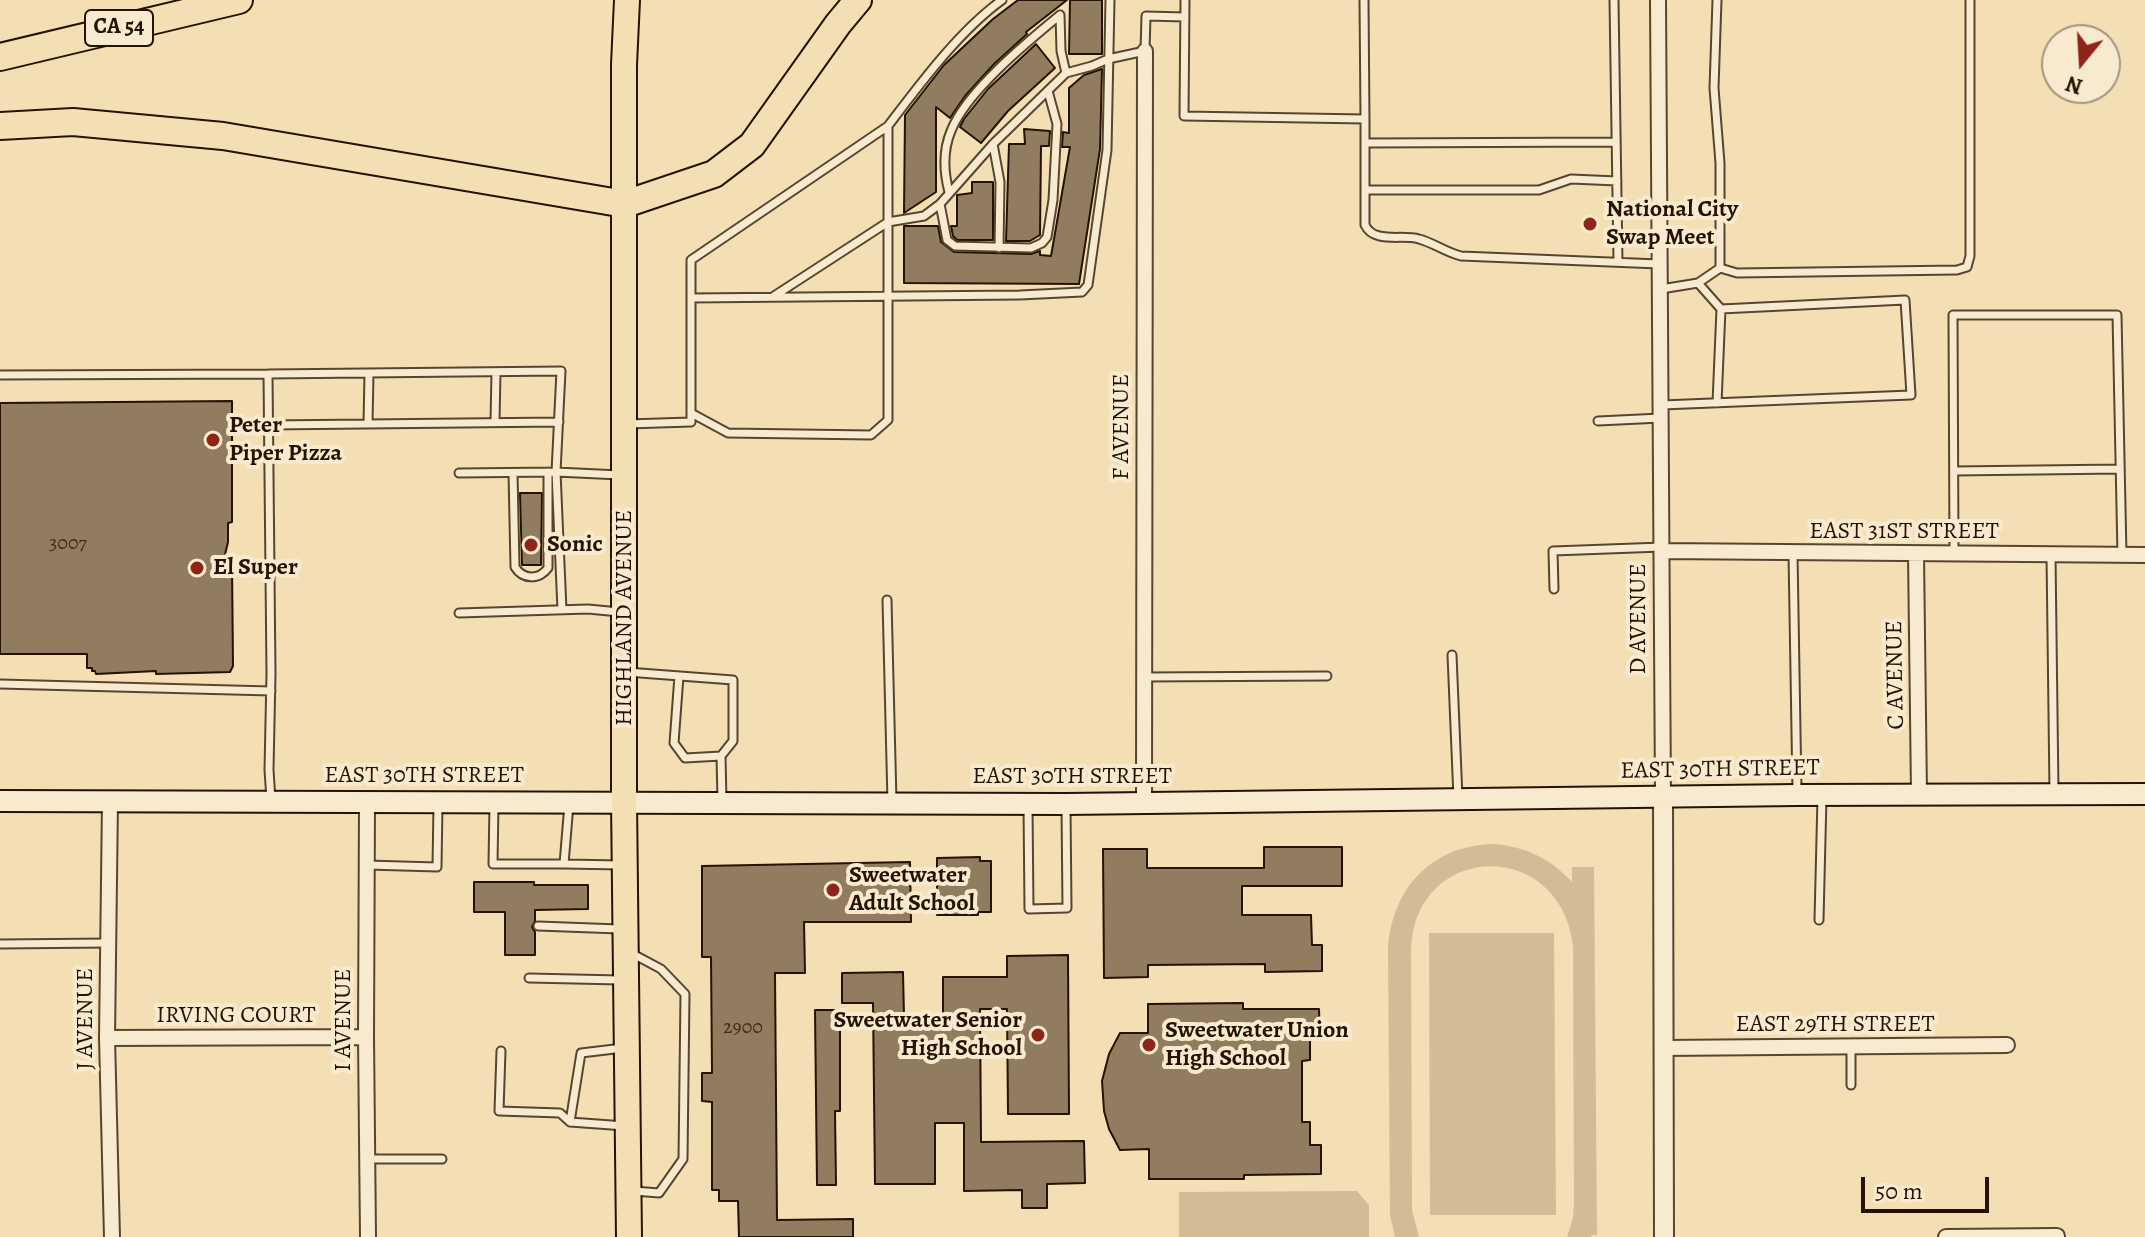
<!DOCTYPE html>
<html>
<head>
<meta charset="utf-8">
<style>
	body { margin:0 }
	#map { position:relative; width:2145px; height:1237px; overflow:hidden; background:#f4dfb4; font-family:Alegreya,serif }
	canvas { display:block }
	.north { position:absolute; left:2041px; top:24px; width:80px; height:80px; box-sizing:border-box; background:#f8eace; border:2px solid #a3947d; border-radius:50%; rotate:198deg; font-size:22px; font-weight:700; line-height:32px; text-align:center; color:#241203 }
	.north::after { content:''; display:block; margin:auto; width:28px; height:36px; background:#8f2418; clip-path:polygon(50% 0,100% 100%,50% 72%,0 100%) }
	.scale { position:absolute; left:1861px; top:1177px; width:128px; height:36px; box-sizing:border-box; border:4px solid #241203; border-top:0; padding-left:10px; font-size:24px; line-height:28px; white-space:nowrap; color:#241203; -webkit-text-stroke:6px #f8eace; paint-order:stroke }
</style>
</head>
<body>
<div id="map">
<canvas width="2145" height="1237"></canvas>
<div class="north">N</div>
<div class="scale">50 m</div>
</div>
<script>
const c = document.querySelector('canvas').getContext('2d');
c.lineJoin = 'round';
function paint(path, color) { c.fillStyle = color; c.fill(path, 'evenodd'); }
function stroke(path, color, width, dash) { c.strokeStyle = color; c.lineWidth = width; c.lineCap = dash ? 'butt' : 'round'; c.setLineDash(dash || []); c.stroke(path); }
function label(font, color, halo, rows, align = 'center') {
  c.font = font + ' Alegreya,serif'; c.lineWidth = 8; c.setLineDash([]); c.textBaseline = 'middle'; c.strokeStyle = halo; c.fillStyle = color; for (const [text, x, y, turn = 0] of rows) {
    c.save(); c.translate(x, y); c.rotate((+turn || 0) * Math.PI / 180); c.textAlign = isNaN(turn) ? turn : align; if (halo) c.strokeText(text, 0, 0); c.fillText(text, 0, 0); c.restore();
  }
}
const green = new Path2D(`
	M1495 844C1526 847 1551 859 1572 882V867H1594L1597 1235H1592L1591 1237H1567L1573 1218 1574 1204 1573 946C1560 837 1416 842 1411 948L1412 1210 1419 1237H1395L1390 1215 1388 948C1393 887 1432 845 1495 844Z
	M1429 933H1554L1556 1215H1430Z
	M1357 1191 1369 1205V1237H1179V1192Z`);
const building = new Path2D(`
	M1018 0H1067L1026 32 1027 34 994 64 965 96 950 118 936 107V192L904 213 905 115 944 65 993 19Z
	M1070 0H1102V54H1069Z
	M1036 44 1055 68 1008 111 981 143 960 127 964 119 988 89Z
	M1102 69 1100 149 1079 284 904 283V226H938L941 242 954 252 1031 254 1040 251V255L1051 256 1070 147H1062L1063 132 1069 133V88L1084 75Z
	M1024 129 1050 131 1049 146H1041L1040 235 1030 241H1006L1009 144H1025Z
	M972 182H993V240H957L953 236 951 226H957V195L972 193Z
	M232 401V522L228 523V542L223 563 232 564 233 666 230 672 156 674V671L96 674 95 671H92V668H87V654H0V403Z
	M520 493H542L541 565H522Z
	M1264 847H1342V886H1242V915H1311L1312 945H1322V971L1265 972V964L1148 965V977L1104 978 1103 849H1147V868H1264Z
	M980 857V861H991V912H978V915H937V858Z
	M910 862 911 922H804L805 973H775L777 1220 853 1219V1237H739L738 1201H719V1190H712V1102L702 1101V1073H712L711 957H702V866Z
	M474 882H534V885H588V909L535 910V921L532 927 535 932V955H505V912H474Z
	M1068 955 1069 1114H1008L1007 1009H980L981 1142 1084 1141 1085 1183 1047 1184V1208H1022V1190L964 1191V1123H935V1184H875L873 1003H842V973L903 972 904 1017H943V977H1007V956Z
	M1243 1003V1009H1319L1320 1038H1310V1060L1302 1061V1122H1310V1145H1321V1174L1244 1175V1179H1149V1149L1120 1150 1109 1129 1104 1111 1102 1081 1109 1054 1120 1033H1148V1004Z
	M815 1010H840V1111H835L836 1185H817Z`);
const service = new Path2D(`
	M1185 0 1184 116 1365 119V225C1374 244 1402 234 1419 239 1434 243 1445 252 1461 256L1659 264
	M1364 0 1365 119
	M1614 0 1618 262
	M1717 0 1714 88 1720 163V268
	M888 126C920 84 959 31 1002 0
	M1365 143 1616 142
	M993 144 1000 182 999 248
	M1365 190H1539L1571 179 1617 181
	M949 192C944 173 943 150 951 131 966 92 1027 42 1060 15L1061 51 1066 73
	M940 204 947 240 955 246 1031 248 1042 243 1047 237 1053 200 1057 124 1048 91
	M1698 283 1720 268 1737 273 1957 270 1967 267 1970 256V0
	M1661 289 1698 283 1721 309 1905 300 1911 395 1662 405
	M774 296 888 222 924 216 940 204 993 144 1066 73 1092 66 1108 59 1145 51 1146 16 1185 17
	M691 298 1020 295 1082 292 1088 285 1107 150 1110 0
	M268 374 561 371 556 472 620 475
	M0 375 268 374 271 674 269 770 271 800
	M1717 403 1721 309
	M1598 421 1661 418
	M495 422 496 372
	M368 424 369 373
	M627 424 691 422V260L888 126V420L871 435 728 433 691 413
	M268 425 559 422
	M1954 471 2120 469
	M459 473 556 472 562 610
	M513 473 515 567C523 580 539 580 548 568V472
	M1793 553 1797 791
	M1954 554 1953 315H2117L2122 555
	M2051 555 2054 792
	M1554 589 1553 551 1662 547
	M887 600 892 802
	M459 613 588 609 619 612
	M1452 655 1458 798
	M627 672 733 680V741L721 756 722 801
	M679 676 674 743 685 758 721 756
	M1144 677 1327 676
	M0 684 271 691
	M494 804 493 864H564L569 804
	M1028 806 1029 909 1067 908 1066 806
	M564 864 622 865
	M367 865 437 867 438 805
	M1819 920 1822 797
	M538 926 619 929
	M0 944 109 943
	M631 953 661 969 685 994 683 1159 659 1193 634 1191
	M529 978 620 980
	M1851 1047V1085
	M623 1048 581 1053 570 1122 625 1126
	M501 1051 499 1111 560 1113 570 1122
	M367 1159H442`);
const minor = new Path2D(`
	M1658 0 1663 797
	M1662 551 2145 555
	M1916 554 1919 795
	M110 801 107 1038 112 1237
	M367 803 366 1037 368 1237
	M1144 803 1145 51
	M107 1038 366 1037
	M1663 1048 2007 1045
	M1946 1237 2057 1236`);
const tertiary = new Path2D(`
	M1663 797 1664 1237`);
const secondary = new Path2D(`
	M0 801 1066 804 1797 795 2145 794`);
const primary = new Path2D(`
	M627 0 624 65V801L629 1237`);
const motorway = new Path2D(`
	M0 57 239 0
	M0 126 73 122 223 136 625 204 714 174 752 145 838 24 858 0`);
const markers = [
	[1590,224,8,"#8f2418"],
	[213,440,8,"#8f2418"],
	[531,545,8,"#8f2418"],
	[197,568,8,"#8f2418"],
	[833,890,8,"#8f2418"],
	[1038,1035,8,"#8f2418"],
	[1149,1045,8,"#8f2418"]
];
const numberNames = [
	["3007",68,544],
	["2900",743,1028]
];
const shields = [
	[119,28,68]
];
const shieldNames = [
	["CA 54",119,28]
];
const poiNames = [
	["National City",1606,210],
	["Swap Meet",1606,238],
	["Peter",229,426],
	["Piper Pizza",229,454],
	["Sonic",547,545],
	["El Super",213,568],
	["Sweetwater",849,876],
	["Adult School",849,904],
	["Sweetwater Senior",1022,1021,"right"],
	["High School",1022,1049,"right"],
	["Sweetwater Union",1165,1031],
	["High School",1165,1059]
];
const streetNames = [
	["F AVENUE",1122,427,-90],
	["EAST 31ST STREET",1904,532],
	["HIGHLAND AVENUE",625,618,-90],
	["D AVENUE",1639,619,-90],
	["C AVENUE",1896,675,-91],
	["EAST 30TH STREET",1720,770,-1],
	["EAST 30TH STREET",424,776],
	["EAST 30TH STREET",1072,777],
	["IRVING COURT",236,1016],
	["J AVENUE",86,1019,-90],
	["I AVENUE",344,1020,-90],
	["EAST 29TH STREET",1835,1025]
];
paint(green, '#d1bc96');
paint(building, '#907d5f');
stroke(building, '#241203', 2);
stroke(service, '#58452f', 11);
stroke(minor, '#58452f', 18);
stroke(tertiary, '#58452f', 22);
stroke(secondary, '#241203', 24);
stroke(primary, '#241203', 28);
stroke(motorway, '#241203', 30);
stroke(service, '#f8eace', 7);
stroke(minor, '#f8eace', 14);
stroke(tertiary, '#f8eace', 18);
stroke(secondary, '#f8eace', 20);
stroke(primary, '#f4dfb4', 24);
stroke(motorway, '#f4dfb4', 26);
for (const [x, y, r, color] of markers) { const dot = new Path2D(); dot.arc(x, y, r, 0, 2 * Math.PI); c.fillStyle = color; c.fill(dot); stroke(dot, '#f8eace', 3); }
label('20px', '#3f2d1a', null, numberNames);
for (const [x, y, w] of shields) { const box = new Path2D(); box.roundRect(x - w / 2, y - 18, w, 36, 6); c.fillStyle = '#f8eace'; c.fill(box); stroke(box, '#241203', 2); }
label('bold 22px', '#241203', null, shieldNames);
label('bold 24px', '#241203', '#f8eace', poiNames, 'left');
label('24px', '#241203', '#f8eace', streetNames);
</script>
</body>
</html>
